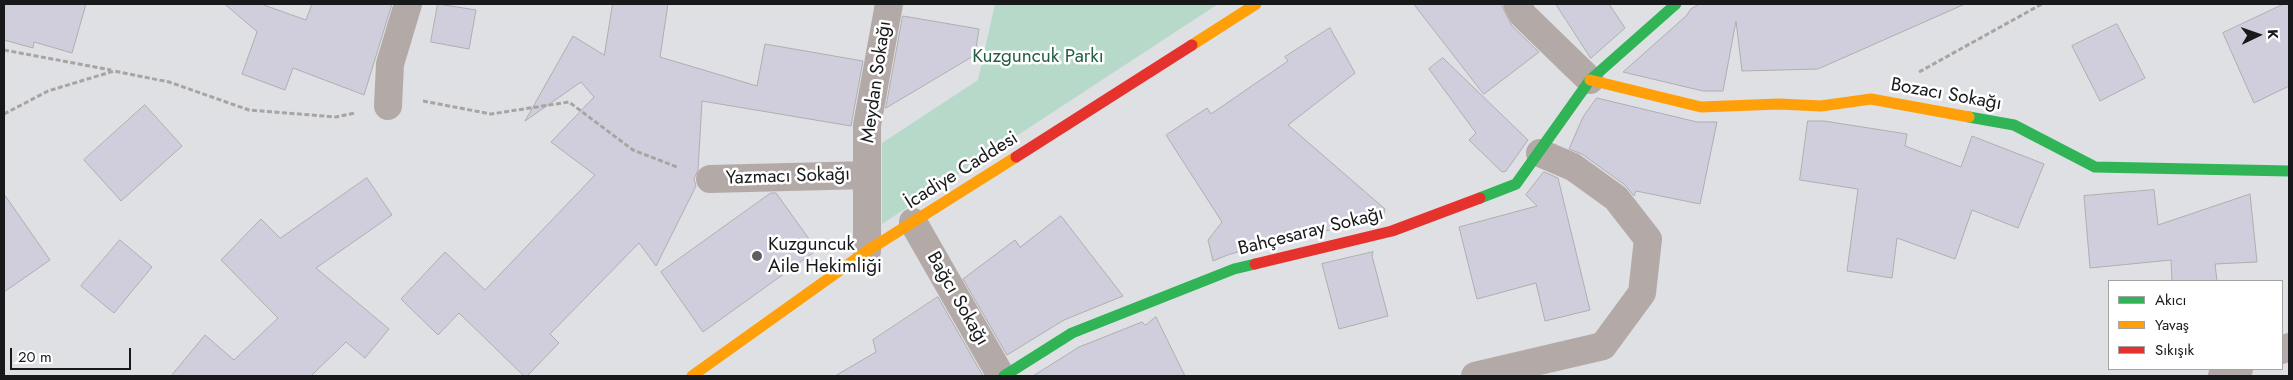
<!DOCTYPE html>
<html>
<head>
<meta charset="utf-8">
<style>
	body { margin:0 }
	#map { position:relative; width:2293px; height:380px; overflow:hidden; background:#dee0e3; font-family:Jost,sans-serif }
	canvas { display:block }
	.frame { position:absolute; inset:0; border:5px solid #18191b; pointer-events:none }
	.legend { position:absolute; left:2108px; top:280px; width:175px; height:90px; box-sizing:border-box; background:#fff; border:1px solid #a3a3a4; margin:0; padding:6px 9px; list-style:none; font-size:15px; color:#18191b }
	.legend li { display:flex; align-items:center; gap:10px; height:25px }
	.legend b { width:25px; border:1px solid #a3a3a4 }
	.north { position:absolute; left:2233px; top:10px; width:50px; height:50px; -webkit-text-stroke:4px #fff; paint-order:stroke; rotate:87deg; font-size:14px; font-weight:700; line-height:20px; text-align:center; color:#18191b }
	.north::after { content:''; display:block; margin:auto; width:18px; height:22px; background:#18191b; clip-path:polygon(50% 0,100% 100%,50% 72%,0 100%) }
	.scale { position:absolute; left:10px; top:348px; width:121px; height:22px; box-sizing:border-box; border:2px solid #18191b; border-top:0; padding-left:6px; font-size:15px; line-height:18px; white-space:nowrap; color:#18191b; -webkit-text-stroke:4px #fff; paint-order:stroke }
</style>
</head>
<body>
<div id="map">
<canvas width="2293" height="380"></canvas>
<div class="frame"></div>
<ul class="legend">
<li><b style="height:6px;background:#30b455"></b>Akıcı</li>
<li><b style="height:6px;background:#ff9f0a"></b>Yavaş</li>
<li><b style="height:6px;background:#e5322d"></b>Sıkışık</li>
</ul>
<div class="north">K</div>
<div class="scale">20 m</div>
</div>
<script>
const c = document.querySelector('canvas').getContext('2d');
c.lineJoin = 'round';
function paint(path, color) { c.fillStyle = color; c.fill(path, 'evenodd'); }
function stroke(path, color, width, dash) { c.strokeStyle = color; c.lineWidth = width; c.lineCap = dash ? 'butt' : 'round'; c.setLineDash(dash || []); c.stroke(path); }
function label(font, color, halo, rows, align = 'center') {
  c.font = font + ' Jost,sans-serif'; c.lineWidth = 5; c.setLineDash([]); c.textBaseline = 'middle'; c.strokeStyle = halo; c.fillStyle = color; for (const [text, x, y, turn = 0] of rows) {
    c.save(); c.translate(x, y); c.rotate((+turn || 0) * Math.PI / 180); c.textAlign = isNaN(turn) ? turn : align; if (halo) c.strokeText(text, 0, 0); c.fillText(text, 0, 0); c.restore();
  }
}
const green = new Path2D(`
	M995 4H1218L882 224V143L978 80Z`);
const building = new Path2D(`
	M4 4H86L72 53 34 42 33 48 4 40Z
	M225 4H261L306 20 312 4H392L364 95 293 68 285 90 242 74 257 32Z
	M438 4 476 10 469 49 431 42Z
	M613 4H668L660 57 757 86 765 44 863 61 851 126 702 101 698 170 694 179 696 186 656 266 639 243 550 334 559 343 527 376H524L459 313 438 335 401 299 445 252 485 290 595 175 551 142 594 97 581 82 525 121 573 36 604 55Z
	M1414 4H1501L1512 26 1539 52 1484 94Z
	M1556 4H1609L1625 28 1591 58Z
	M1700 4H1965L1818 69 1742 71 1736 21 1723 91H1703L1623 72 1686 16 1691 9Z
	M2284 4H2289V86L2254 103 2223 33Z
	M903 16 979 29 975 55 886 108Z
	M2117 24 2145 78 2100 101 2072 46Z
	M1330 28 1355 73 1288 125 1385 209 1383 217 1230 254 1213 261 1208 240 1222 222 1166 135 1207 108 1211 114 1288 61 1285 57Z
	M1443 58 1528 140 1506 171 1502 172 1469 140 1476 133 1429 69Z
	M1597 98 1697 122H1717L1700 204 1636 191 1634 196 1625 185 1582 154 1569 149 1583 117Z
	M145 105 182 146 121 201 84 160Z
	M1808 121H1824L1907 134 1905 146 1961 167 1972 136 2044 164 2018 228 1972 210 1955 259 1897 238 1892 278 1847 271 1858 189 1800 180Z
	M1544 172 1558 178 1590 310 1545 321 1536 283 1477 299 1459 227 1537 206 1526 195Z
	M367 178 392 215 316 268 389 329 365 358 346 342 311 376H171L205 335 234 360 278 318 221 260 261 219 280 238Z
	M2154 190 2158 225 2250 194 2257 262 2215 264 2217 281H2172L2171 260 2090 268 2084 196Z
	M771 193H776L817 250 703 332 661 272Z
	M4 194 50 260 4 292Z
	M1061 216 1123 296 1064 320 1007 355 963 279 1015 240 1020 247Z
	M120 240 152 267 114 313 81 286Z
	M1373 252 1372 256 1388 316 1339 329 1322 264Z
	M938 297 983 376H835L876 352 873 340Z
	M1156 317 1185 376H1033L1079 347 1142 322 1145 325Z`);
const path = new Path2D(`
	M4 50 111 70
	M1919 72 2042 4
	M423 101 491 114 569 102 633 150 677 167
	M4 114 48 91 114 71 169 82 249 110 336 117 355 113`);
const street = new Path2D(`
	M1517 4 1523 15 1590 80
	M388 106 390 64 408 4
	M710 179 867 175
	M913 222 1001 376
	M867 251V125L889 4
	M2282 350 2289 347
	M1475 376 1603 346 1642 293 1648 239 1616 198 1573 167 1540 153
	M2222 376 2239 369`);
const fast = new Path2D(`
	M1969 117 2014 125 2095 167 2289 171
	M1480 198 1516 184 1590 80 1676 4
	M1004 376 1072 333 1234 269 1255 264`);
const slow = new Path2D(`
	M1192 45 1256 4
	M1590 80 1701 107 1779 104 1821 106 1871 99 1969 117
	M692 376 867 251 1016 157`);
const jam = new Path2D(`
	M1016 157 1192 45
	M1255 264 1392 231 1480 198`);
const markers = [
	[757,256,6,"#5d5f61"]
];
const parkNames = [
	["Kuzguncuk Parkı",1038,57]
];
const streetNames = [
	["Meydan Sokağı",877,82,-82],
	["Bozacı Sokağı",1946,95,10],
	["İcadiye Caddesi",962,171,-32],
	["Yazmacı Sokağı",788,177,-2],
	["Bahçesaray Sokağı",1311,232,-14],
	["Bağcı Sokağı",957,299,60]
];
const poiNames = [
	["Kuzguncuk",768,245],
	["Aile Hekimliği",768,267]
];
paint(green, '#b6d9ca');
paint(building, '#d0cedc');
stroke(building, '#aeaeb0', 1);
stroke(path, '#a9a4a3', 3, [5, 2.5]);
stroke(street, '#b3aaa8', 28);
stroke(fast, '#30b455', 11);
stroke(slow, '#ff9f0a', 11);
stroke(jam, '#e5322d', 11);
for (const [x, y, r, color] of markers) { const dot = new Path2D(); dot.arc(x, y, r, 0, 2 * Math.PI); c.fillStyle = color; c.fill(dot); stroke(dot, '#fff', 2); }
label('19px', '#255e46', '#fff', parkNames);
label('19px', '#18191b', '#fff', streetNames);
label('19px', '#18191b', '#fff', poiNames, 'left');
</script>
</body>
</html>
